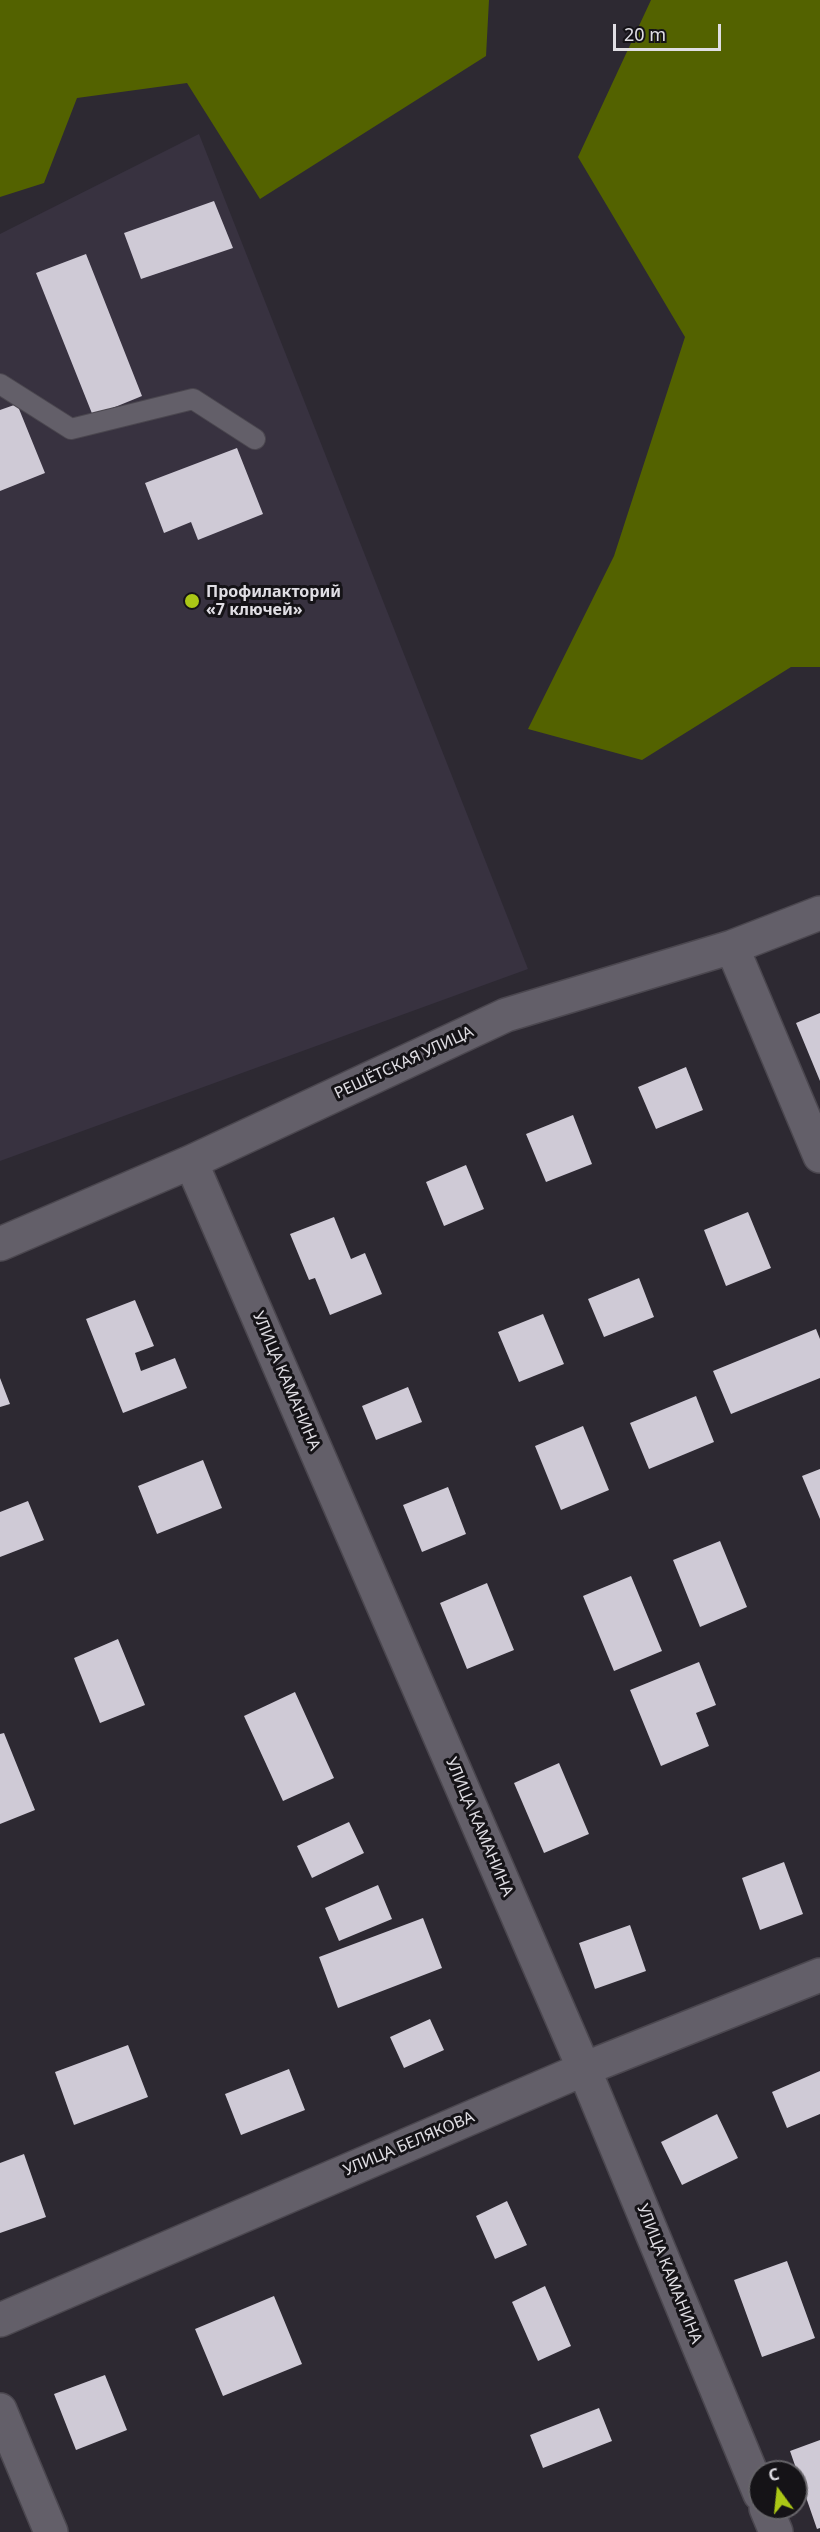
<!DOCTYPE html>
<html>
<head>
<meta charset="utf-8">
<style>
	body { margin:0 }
	#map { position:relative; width:820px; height:2532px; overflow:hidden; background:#2d2932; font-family:"Noto Sans",sans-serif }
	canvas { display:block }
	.north { position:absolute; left:748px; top:2460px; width:60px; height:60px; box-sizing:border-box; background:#151317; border:2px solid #666469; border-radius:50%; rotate:345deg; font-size:16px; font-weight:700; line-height:24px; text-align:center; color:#e0dee4 }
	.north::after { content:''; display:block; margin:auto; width:21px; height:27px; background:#abc716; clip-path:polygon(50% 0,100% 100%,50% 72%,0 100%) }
	.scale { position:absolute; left:613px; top:24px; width:108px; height:27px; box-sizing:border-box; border:3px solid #e0dee4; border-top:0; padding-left:8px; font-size:18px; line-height:21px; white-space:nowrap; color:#e0dee4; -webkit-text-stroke:4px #151317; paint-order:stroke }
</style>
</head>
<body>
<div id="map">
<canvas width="820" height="2532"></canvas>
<div class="north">С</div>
<div class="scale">20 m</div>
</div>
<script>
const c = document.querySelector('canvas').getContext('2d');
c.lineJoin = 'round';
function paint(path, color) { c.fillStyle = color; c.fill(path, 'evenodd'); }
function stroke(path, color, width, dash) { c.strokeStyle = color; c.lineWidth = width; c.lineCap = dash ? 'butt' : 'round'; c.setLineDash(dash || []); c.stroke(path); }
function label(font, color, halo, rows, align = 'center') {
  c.font = font + ' "Noto Sans",sans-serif'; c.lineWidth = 6; c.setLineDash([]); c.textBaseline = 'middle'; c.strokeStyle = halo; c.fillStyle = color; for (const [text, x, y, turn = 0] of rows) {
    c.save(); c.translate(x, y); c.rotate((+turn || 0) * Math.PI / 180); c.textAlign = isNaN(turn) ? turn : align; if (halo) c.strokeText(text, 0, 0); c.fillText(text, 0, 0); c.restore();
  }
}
const built = new Path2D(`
	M199 134 528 969 0 1161V234Z`);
const forest = new Path2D(`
	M0 0H489L486 56 260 199 187 83 77 98 44 183 0 197Z
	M651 0H820V667H791L642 760 528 729 614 556 685 337 578 157Z`);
const building = new Path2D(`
	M214 201 233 248 141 279 124 233Z
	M86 254 142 396 93 416 36 273Z
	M17 404 45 473 0 491V410Z
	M237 448 263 514 198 540 191 522 164 533 145 483Z
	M820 1013V1081L796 1023Z
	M686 1067 703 1110 656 1129 638 1087Z
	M573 1115 592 1164 546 1182 526 1134Z
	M466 1165 484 1209 444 1226 426 1182Z
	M748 1212 771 1268 726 1286 704 1230Z
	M334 1217 351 1259 365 1253 382 1294 330 1315 315 1278 309 1280 290 1234Z
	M639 1278 654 1317 604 1337 588 1299Z
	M135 1300 154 1346 135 1353 141 1371 175 1358 187 1388 123 1413 86 1319Z
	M543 1314 564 1364 519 1382 498 1332Z
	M816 1329 820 1339V1378L731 1414 713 1371Z
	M0 1378 10 1404 0 1407Z
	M408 1387 422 1422 376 1440 362 1406Z
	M696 1396 714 1442 649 1469 630 1423Z
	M583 1426 609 1490 561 1510 535 1446Z
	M203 1460 222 1508 157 1534 138 1486Z
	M820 1469V1519L802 1476Z
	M448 1487 466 1534 422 1552 403 1505Z
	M28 1501 44 1540 0 1557V1512Z
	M720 1541 747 1607 700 1627 673 1560Z
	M631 1576 662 1651 614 1671 583 1596Z
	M487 1583 514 1650 467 1669 440 1603Z
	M118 1639 145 1705 100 1723 74 1658Z
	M699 1662 716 1705 696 1713 709 1746 661 1766 630 1690Z
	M295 1692 334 1778 283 1801 244 1716Z
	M4 1733 35 1810 0 1824V1734Z
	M559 1763 589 1834 544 1853 514 1783Z
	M349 1822 364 1853 312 1878 297 1846Z
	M784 1862 803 1914 760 1930 742 1878Z
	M378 1885 392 1919 339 1941 325 1908Z
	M423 1918 442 1968 338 2008 319 1957Z
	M630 1925 646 1971 595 1989 579 1943Z
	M430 2019 444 2050 404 2068 390 2037Z
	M128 2045 148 2097 74 2125 55 2072Z
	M289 2069 305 2110 241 2135 225 2094Z
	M820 2071V2114L787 2128 772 2092Z
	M717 2114 738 2158 682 2185 661 2142Z
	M24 2154 46 2217 0 2233V2163Z
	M507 2201 527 2245 495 2259 476 2216Z
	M787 2261 815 2338 762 2357 734 2280Z
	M545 2286 571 2346 538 2361 512 2302Z
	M274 2296 302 2364 223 2396 195 2329Z
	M105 2375 127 2430 76 2450 54 2394Z
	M599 2408 612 2441 543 2468 530 2435Z
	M820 2440V2528L817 2529 790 2451Z`);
const lane = new Path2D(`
	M0 384 71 429 193 399 255 439`);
const street = new Path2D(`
	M732 947 820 1156
	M191 1162 584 2069 760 2494
	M0 1244 191 1162 506 1015 732 947 820 913
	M0 2320 584 2069 820 1975
	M766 2508 776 2532`);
const secondary = new Path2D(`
	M0 2410 51 2532`);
const markers = [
	[192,601,8,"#abc716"]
];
const poiNames = [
	["Профилакторий",206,592],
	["«7 ключей»",206,610]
];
const streetNames = [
	["РЕШЁТСКАЯ УЛИЦА",404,1063,-25],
	["УЛИЦА КАМАНИНА",286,1381,67],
	["УЛИЦА КАМАНИНА",479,1827,67],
	["УЛИЦА БЕЛЯКОВА",409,2144,-23],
	["УЛИЦА КАМАНИНА",669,2274,68]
];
paint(built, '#383240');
paint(forest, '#536200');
paint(building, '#cfcad6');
stroke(lane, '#4b474f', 22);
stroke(street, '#4b474f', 36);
stroke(secondary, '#4b474f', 36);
stroke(lane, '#635f69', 20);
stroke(street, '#635f69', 33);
stroke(secondary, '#635f69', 33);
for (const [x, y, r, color] of markers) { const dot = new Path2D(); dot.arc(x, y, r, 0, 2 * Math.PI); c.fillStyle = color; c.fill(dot); stroke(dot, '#151317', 2); }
label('bold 16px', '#e0dee4', '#151317', poiNames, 'left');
label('16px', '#e0dee4', '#151317', streetNames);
</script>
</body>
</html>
